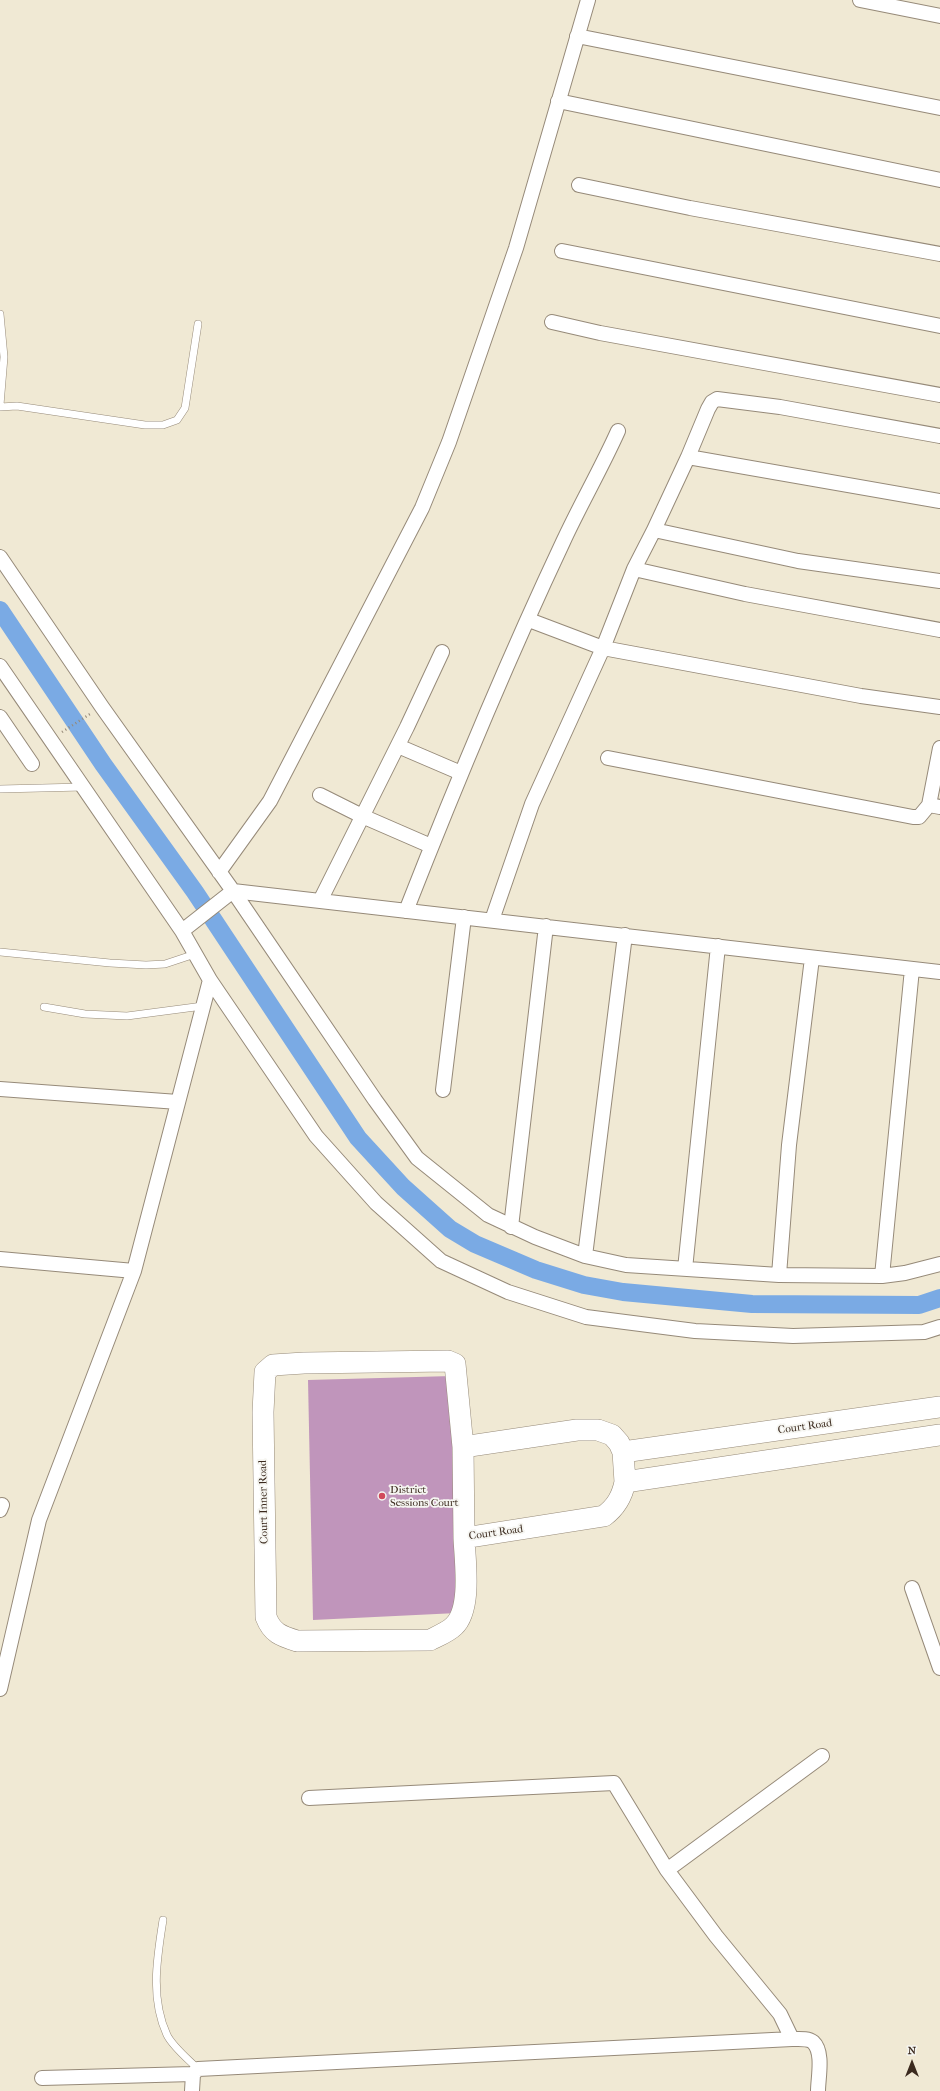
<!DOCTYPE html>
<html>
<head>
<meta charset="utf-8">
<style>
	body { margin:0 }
	#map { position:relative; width:940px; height:2091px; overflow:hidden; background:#f0e9d4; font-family:"IM FELL French Canon",serif }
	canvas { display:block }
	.north { position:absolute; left:892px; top:2043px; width:40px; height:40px; -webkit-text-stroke:3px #f6f6f2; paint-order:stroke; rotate:0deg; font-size:11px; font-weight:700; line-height:16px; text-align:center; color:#3b2a1e }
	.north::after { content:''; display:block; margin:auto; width:14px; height:18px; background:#3b2a1e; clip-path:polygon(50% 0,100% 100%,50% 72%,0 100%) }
</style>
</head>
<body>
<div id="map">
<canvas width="940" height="2091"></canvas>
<div class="north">N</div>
</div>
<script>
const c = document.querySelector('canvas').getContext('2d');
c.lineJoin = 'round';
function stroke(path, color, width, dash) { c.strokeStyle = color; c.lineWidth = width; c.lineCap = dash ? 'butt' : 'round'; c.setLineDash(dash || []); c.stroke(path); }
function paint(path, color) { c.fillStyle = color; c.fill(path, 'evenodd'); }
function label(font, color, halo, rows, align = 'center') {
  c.font = font + ' "IM FELL French Canon",serif'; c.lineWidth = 3.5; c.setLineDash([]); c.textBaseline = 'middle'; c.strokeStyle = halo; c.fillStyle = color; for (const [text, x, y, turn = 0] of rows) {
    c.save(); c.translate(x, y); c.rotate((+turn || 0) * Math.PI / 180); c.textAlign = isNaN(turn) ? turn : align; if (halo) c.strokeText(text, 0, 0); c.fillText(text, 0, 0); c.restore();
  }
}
const canal = new Path2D(`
	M0 610 103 764 195 892 358 1138 403 1187 450 1229 475 1244 536 1270 584 1285 623 1292 752 1304 919 1305 940 1298`);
const building = new Path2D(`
	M452 1376 457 1613 313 1620 308 1380Z`);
const path = new Path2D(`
	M62 732 90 714`);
const lane = new Path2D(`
	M0 314 4 357 0 405
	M0 407 17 406 145 425H163L177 420 185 408 198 324
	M0 789 83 787
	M0 952 110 963 146 965 165 964 195 954
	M44 1007 85 1014 127 1016 203 1006
	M163 1920C157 1958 150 1998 167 2035 173 2047 188 2059 198 2069`);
const street = new Path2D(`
	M860 0 940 16
	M577 36 940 108
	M558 101 940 180
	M579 185 690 208 940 254
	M562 251 940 326
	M552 322 600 333 940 395
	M688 457 708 409 712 402 717 399 780 407 940 436
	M940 501 688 457 654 530 798 561 940 581
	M654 530 634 569 745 594 940 630
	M0 557 102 707 233 891 375 1100 417 1158 488 1215 535 1237 585 1256 626 1265 779 1275 882 1276 905 1273 940 1264
	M634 569 603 648 861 696 940 707
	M0 666 182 931 210 980 316 1136 376 1203 441 1261 508 1292 586 1317 695 1331 793 1336 924 1332 940 1327
	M0 717 32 764
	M398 746 461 773
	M940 748 929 805 940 807
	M608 758 913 817H919L929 805
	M320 795 362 816 431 846
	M219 872 270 801 422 508 449 442 516 248 588 0
	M320 901 407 727 442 652
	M406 911C455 786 506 663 563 542 580 505 601 469 618 431
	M492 920 532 804 603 648 529 620
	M182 931 233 891 940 972
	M0 1089 178 1102
	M443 1090 464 917
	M511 1227 546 926
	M585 1256 625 935
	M0 1259 134 1271
	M685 1269 718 946
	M779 1275 789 1145 812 958
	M882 1276 912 969
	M0 1510 2 1505
	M912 1588 940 1668
	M0 1689 39 1520 134 1271 210 980
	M309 1798 614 1783 667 1870 716 1936 780 2014 792 2039
	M667 1870 822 1756
	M42 2078 193 2074
	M192 2091 193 2074 198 2069 792 2039C799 2039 808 2038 813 2042 824 2052 818 2078 818 2091`);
const secondary = new Path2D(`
	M463 1447 455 1364 448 1361 304 1363 273 1365 265 1372 263 1412 266 1617C272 1633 281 1636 297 1641L430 1640C438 1636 448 1632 454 1626 472 1609 465 1561 464 1538
	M623 1452 940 1407
	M625 1482 623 1452 619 1443 612 1435 598 1430H577L463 1447 464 1538 604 1516C616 1507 622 1497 625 1482L940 1435`);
const markers = [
	[382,1496,4,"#d1495b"]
];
const streetNames = [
	["Court Road",805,1427,-8],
	["Court Inner Road",264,1502,-91],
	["Court Road",496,1533,-8]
];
const poiNames = [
	["District",390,1490],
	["Sessions Court",390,1503]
];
stroke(canal, '#7aaae4', 18);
paint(building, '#c095bb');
stroke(lane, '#968a79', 8);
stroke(street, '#968a79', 16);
stroke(secondary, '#968a79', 22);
stroke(path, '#968a79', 2.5, [1, 3]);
stroke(lane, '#fff', 7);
stroke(street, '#fff', 14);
stroke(secondary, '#fff', 21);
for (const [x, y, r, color] of markers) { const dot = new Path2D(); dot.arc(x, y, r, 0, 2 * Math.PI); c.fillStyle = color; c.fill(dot); stroke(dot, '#f6f6f2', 1.5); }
label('11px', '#3b2a1e', '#f6f6f2', streetNames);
label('11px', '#3b2a1e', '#f6f6f2', poiNames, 'left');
</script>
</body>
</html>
